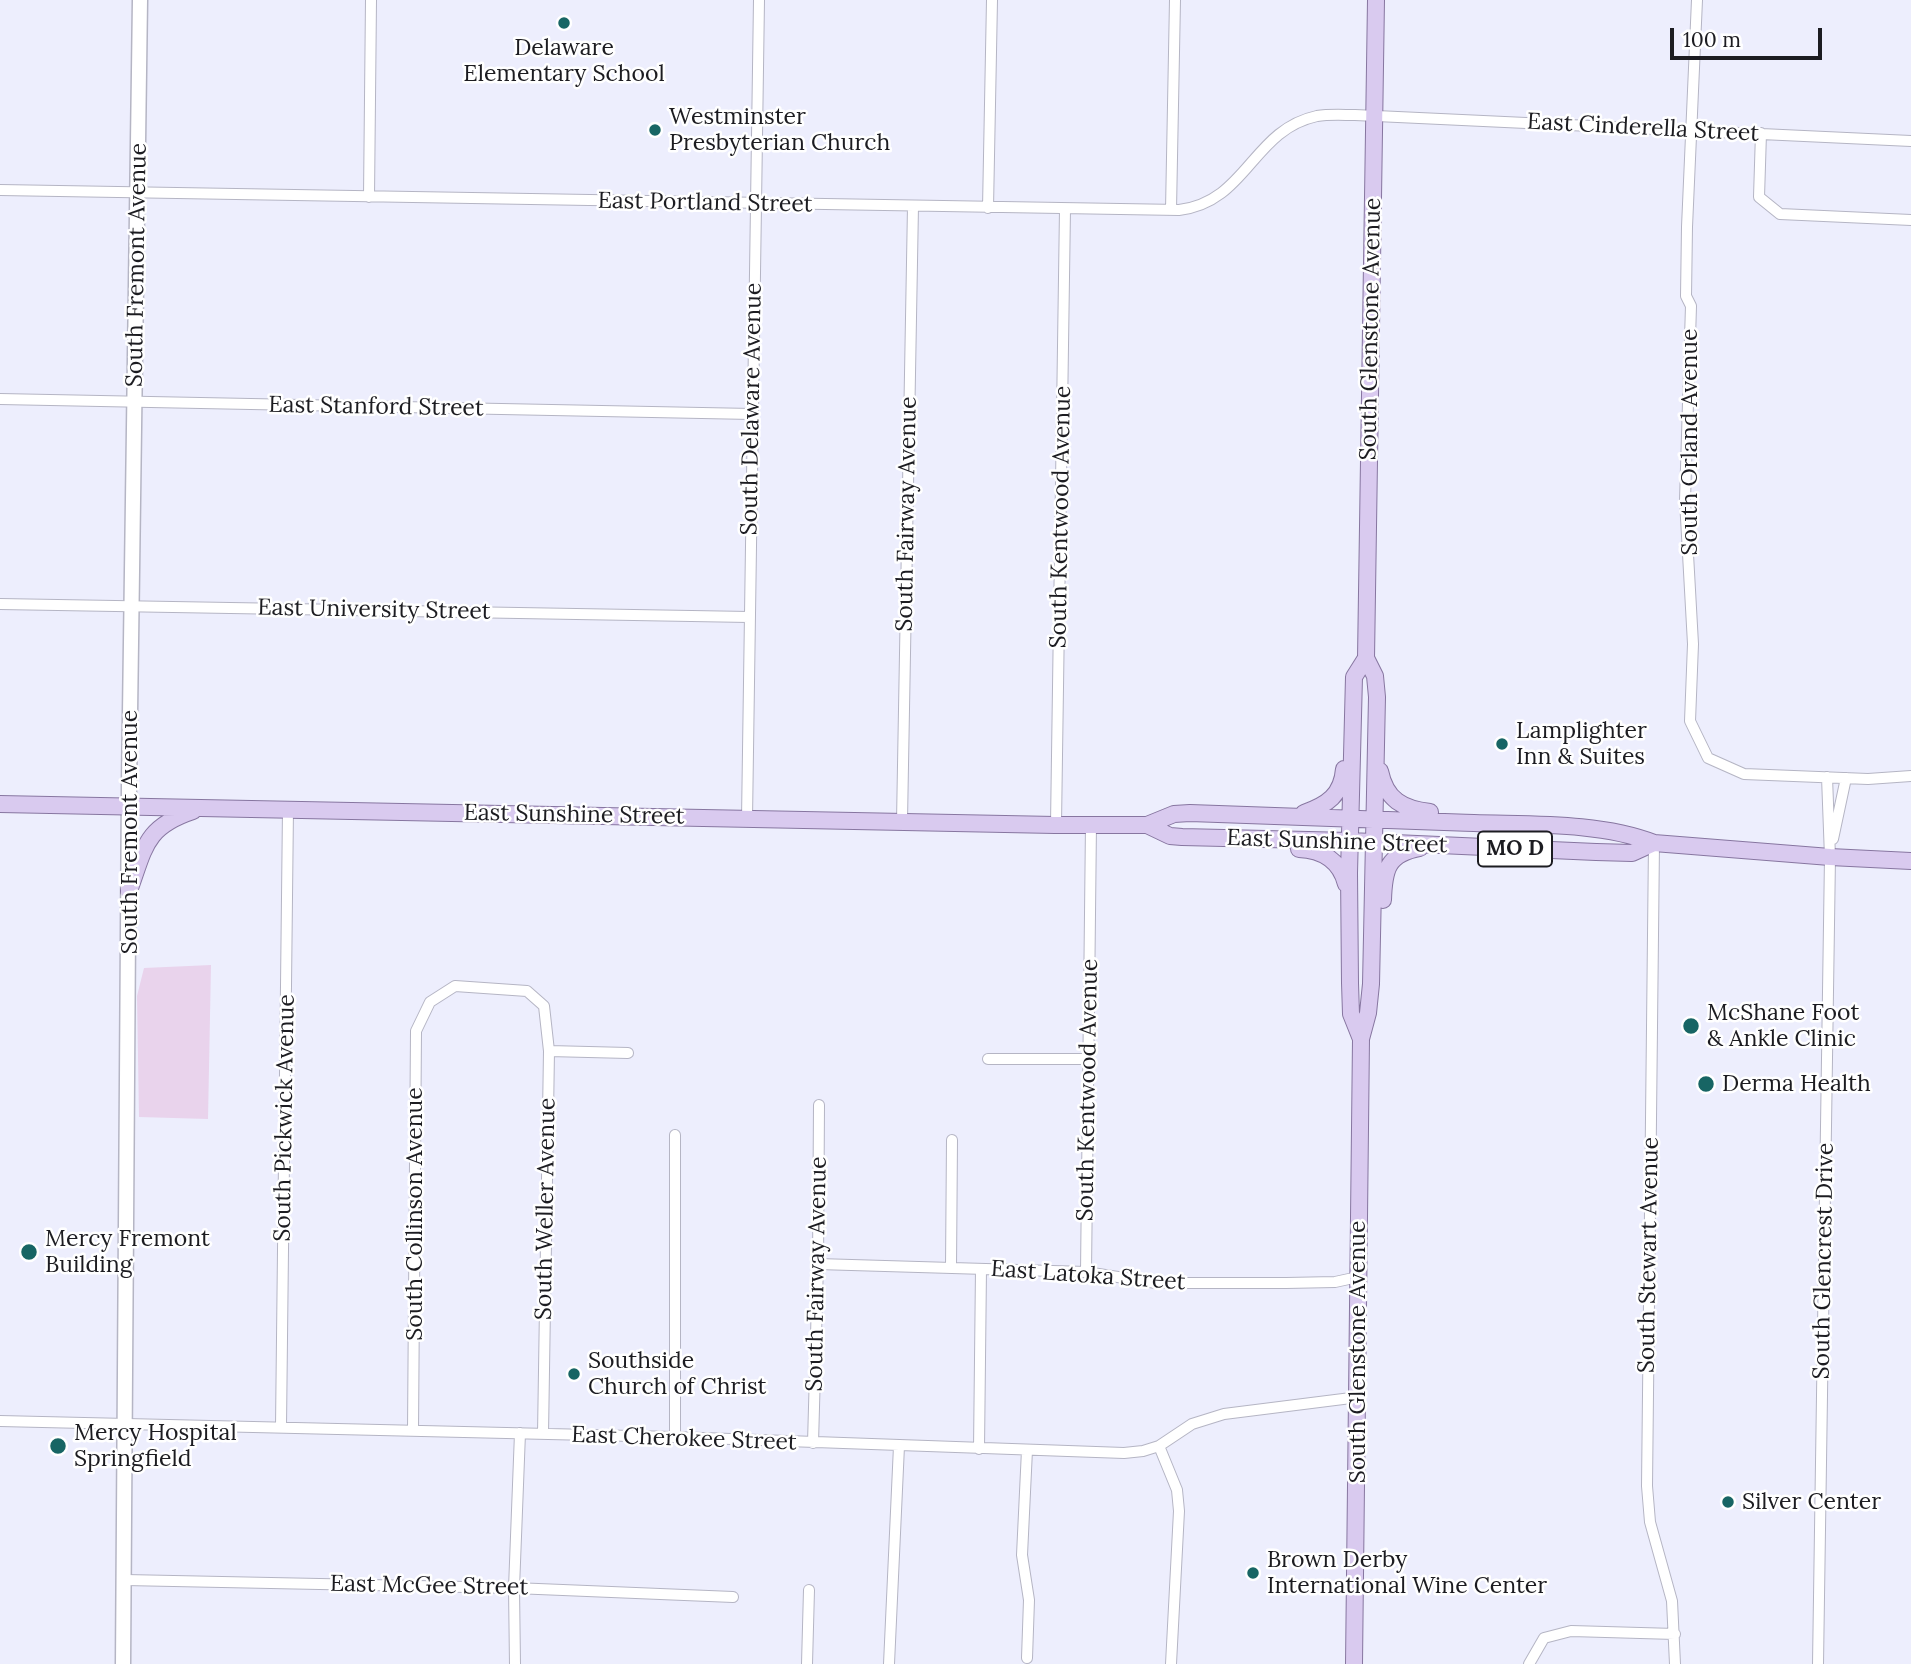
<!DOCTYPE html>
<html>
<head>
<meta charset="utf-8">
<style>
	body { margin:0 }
	#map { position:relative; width:1911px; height:1664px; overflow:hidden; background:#edeefd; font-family:Lora,serif }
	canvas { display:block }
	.scale { position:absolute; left:1670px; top:28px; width:152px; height:32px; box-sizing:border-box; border:4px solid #1c1c21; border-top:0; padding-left:9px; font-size:21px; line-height:24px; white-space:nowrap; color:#1c1c21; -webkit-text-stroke:5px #fff; paint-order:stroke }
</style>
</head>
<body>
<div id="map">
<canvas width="1911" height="1664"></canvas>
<div class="scale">100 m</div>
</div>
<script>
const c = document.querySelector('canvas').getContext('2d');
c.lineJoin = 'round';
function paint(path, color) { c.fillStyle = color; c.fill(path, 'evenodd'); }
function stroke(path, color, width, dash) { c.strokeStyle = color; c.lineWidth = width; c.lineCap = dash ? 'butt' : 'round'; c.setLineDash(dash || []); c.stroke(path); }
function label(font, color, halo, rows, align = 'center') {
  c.font = font + ' Lora,serif'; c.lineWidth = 5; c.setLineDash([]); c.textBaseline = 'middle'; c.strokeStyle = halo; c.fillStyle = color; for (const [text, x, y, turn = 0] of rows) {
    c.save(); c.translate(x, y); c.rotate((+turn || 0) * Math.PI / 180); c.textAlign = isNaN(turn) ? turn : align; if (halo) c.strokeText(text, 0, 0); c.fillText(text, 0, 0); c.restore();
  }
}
const green = new Path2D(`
	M211 965 208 1119 139 1117 137 996 144 968Z`);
const street = new Path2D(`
	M1697 0 1687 227 1686 296 1691 306 1685 500 1693 644 1690 721 1708 758 1744 774 1868 779 1911 776
	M1761 133 1759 197 1780 214 1911 220
	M0 190 1179 210C1247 202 1252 130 1317 116 1329 114 1343 115 1355 115L1911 141
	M369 197 371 0
	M988 208 992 0
	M1171 210 1175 0
	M0 399 752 414
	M0 604 749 617
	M747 819 759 0
	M902 821 913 206
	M1056 824 1065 209
	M1833 839 1846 778
	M1654 843 1647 1486 1650 1522 1672 1601 1675 1664
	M549 1051 628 1053
	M988 1059H1088
	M818 1264 1086 1272 1156 1283H1286L1335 1282 1358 1277
	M951 1267 952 1140
	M1086 1272 1091 824
	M0 1421 675 1437 1124 1453 1143 1451 1159 1446 1192 1424 1224 1414 1359 1397
	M281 1426 288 809
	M413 1430 416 1031 430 1002 455 986 527 991 544 1006 549 1051 543 1434
	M675 1437V1135
	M813 1443 818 1264 819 1105
	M1159 1446 1177 1490 1179 1511 1171 1664
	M979 1449 981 1269
	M1027 1450 1022 1555 1029 1600 1027 1658
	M125 1580 514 1588 733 1597
	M515 1664 514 1588 520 1433
	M807 1664 809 1590
	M889 1664 899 1446
	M1529 1664 1544 1638 1571 1631 1675 1634
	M1818 1664 1830 857 1827 777`);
const secondary = new Path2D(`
	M123 1664 129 785 140 0`);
const primary = new Path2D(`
	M1380 771C1386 800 1403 809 1430 812
	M0 804 1055 825H1147L1174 814 1190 813C1284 816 1379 820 1474 823 1531 825 1600 822 1654 843L1830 857 1911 861
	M1304 813C1327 805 1342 795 1344 769
	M1147 825 1170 836 1182 837 1350 841 1596 852 1632 853 1654 843
	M1299 849C1322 850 1340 860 1346 884
	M129 891C145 847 145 827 193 811
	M1383 900C1384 870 1387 854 1420 848
	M1361 1039 1351 1014 1350 983 1349 873 1354 677 1366 658
	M1354 1664 1361 1039 1368 1013 1371 984 1377 697 1375 676 1366 658 1376 0`);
const markers = [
	[564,23,7,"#176564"],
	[655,130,7,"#176564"],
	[1502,744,7,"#176564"],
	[1691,1026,9,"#176564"],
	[1706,1084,9,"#176564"],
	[29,1252,9,"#176564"],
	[574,1374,7,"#176564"],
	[58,1446,9,"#176564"],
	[1728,1502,7,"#176564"],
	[1253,1573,7,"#176564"]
];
const shields = [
	[1515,849,74]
];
const shieldNames = [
	["MO D",1515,849]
];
const poiNames = [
	["Delaware",564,48,"center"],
	["Elementary School",564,74,"center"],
	["Westminster",669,117],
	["Presbyterian Church",669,143],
	["Lamplighter",1516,731],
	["Inn & Suites",1516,757],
	["McShane Foot",1707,1013],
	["& Ankle Clinic",1707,1039],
	["Derma Health",1722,1084],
	["Mercy Fremont",45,1239],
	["Building",45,1265],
	["Southside",588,1361],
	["Church of Christ",588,1387],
	["Mercy Hospital",74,1433],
	["Springfield",74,1459],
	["Silver Center",1742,1502],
	["Brown Derby",1267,1560],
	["International Wine Center",1267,1586]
];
const streetNames = [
	["East Cinderella Street",1643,128,3],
	["East Portland Street",705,203,1],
	["South Fremont Avenue",137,265,-89],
	["South Glenstone Avenue",1371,329,-89],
	["East Stanford Street",376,407,1],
	["South Delaware Avenue",752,409,-89],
	["South Orland Avenue",1690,442,-90],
	["South Fairway Avenue",907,514,-89],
	["South Kentwood Avenue",1061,517,-89],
	["East University Street",374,610,1],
	["East Sunshine Street",574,815,1],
	["South Fremont Avenue",130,832,-90],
	["East Sunshine Street",1337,842,2],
	["South Kentwood Avenue",1088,1090,-89],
	["South Pickwick Avenue",285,1118,-89],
	["South Weller Avenue",546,1209,-89],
	["South Collinson Avenue",415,1214,-90],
	["South Stewart Avenue",1649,1255,-89],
	["South Glencrest Drive",1824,1261,-89],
	["South Fairway Avenue",817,1274,-89],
	["East Latoka Street",1088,1276,4],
	["South Glenstone Avenue",1358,1352,-90],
	["East Cherokee Street",684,1439,2],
	["East McGee Street",429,1586,1]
];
paint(green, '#e9d3ec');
stroke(street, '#b5b5c4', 12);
stroke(secondary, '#b5b5c4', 17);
stroke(primary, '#8776a0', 18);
stroke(street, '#fff', 10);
stroke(secondary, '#fff', 14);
stroke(primary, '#d9caef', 16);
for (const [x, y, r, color] of markers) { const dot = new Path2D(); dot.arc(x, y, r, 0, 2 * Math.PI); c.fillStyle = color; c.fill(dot); stroke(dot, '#fff', 2.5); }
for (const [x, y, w] of shields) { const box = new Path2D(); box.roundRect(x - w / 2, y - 17.5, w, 35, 5); c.fillStyle = '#fff'; c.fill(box); stroke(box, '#1c1c21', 2); }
label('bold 21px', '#1c1c21', null, shieldNames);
label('23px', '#1c1c21', '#fff', poiNames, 'left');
label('23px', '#1c1c21', '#fff', streetNames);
</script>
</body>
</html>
